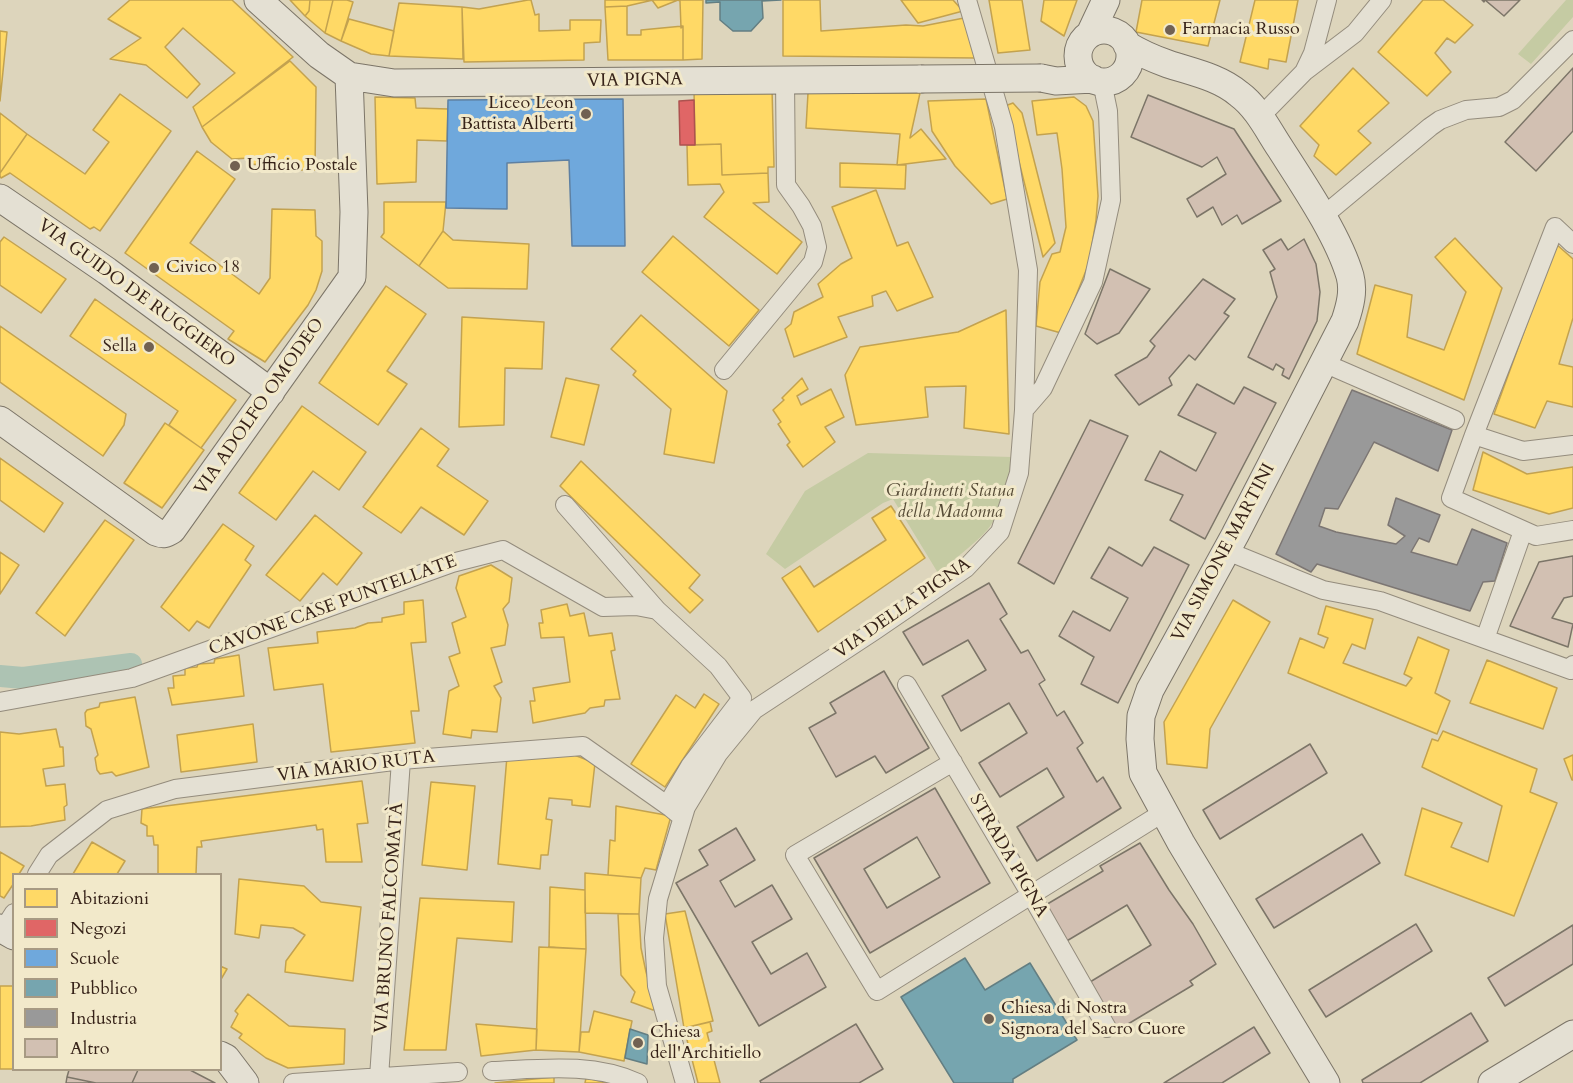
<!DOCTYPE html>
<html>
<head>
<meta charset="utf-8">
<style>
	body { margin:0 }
	#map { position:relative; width:1573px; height:1083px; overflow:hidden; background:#ddd5bc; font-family:Cardo,serif }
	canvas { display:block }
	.legend { position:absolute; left:12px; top:873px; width:210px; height:198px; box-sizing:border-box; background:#f2e9ca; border:2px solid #a79a83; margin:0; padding:8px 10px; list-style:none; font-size:18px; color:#372319 }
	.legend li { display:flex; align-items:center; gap:12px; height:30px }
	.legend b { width:30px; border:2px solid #a79a83 }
</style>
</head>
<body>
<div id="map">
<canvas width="1573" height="1083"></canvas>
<ul class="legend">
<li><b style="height:16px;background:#ffd966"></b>Abitazioni</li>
<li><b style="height:16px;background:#e06666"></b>Negozi</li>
<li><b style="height:16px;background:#6fa8dc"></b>Scuole</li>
<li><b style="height:16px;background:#76a5af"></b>Pubblico</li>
<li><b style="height:16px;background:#999"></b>Industria</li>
<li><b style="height:16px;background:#d2c0b2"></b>Altro</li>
</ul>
</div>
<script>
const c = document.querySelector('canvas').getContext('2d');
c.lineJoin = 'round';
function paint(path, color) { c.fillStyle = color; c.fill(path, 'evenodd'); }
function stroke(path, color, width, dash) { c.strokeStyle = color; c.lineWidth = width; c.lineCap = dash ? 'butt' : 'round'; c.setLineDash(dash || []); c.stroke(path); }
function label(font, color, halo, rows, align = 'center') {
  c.font = font + ' Cardo,serif'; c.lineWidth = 6; c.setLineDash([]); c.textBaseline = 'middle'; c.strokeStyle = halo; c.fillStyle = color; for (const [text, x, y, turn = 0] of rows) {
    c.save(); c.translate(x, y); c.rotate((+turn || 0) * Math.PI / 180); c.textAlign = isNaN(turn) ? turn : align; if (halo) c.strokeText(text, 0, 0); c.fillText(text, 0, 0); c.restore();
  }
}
const green = new Path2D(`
	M1566 0H1573V17L1531 64 1518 54Z
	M868 453 1012 457C1010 477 1001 514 988 529 975 544 953 560 938 573L893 499 883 503 785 569 766 554 805 491Z`);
const homes = new Path2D(`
	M130 0H232L293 57 202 127 193 107 235 73 183 28 165 47 200 84 187 98 146 65 110 59 141 38 108 19Z
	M290 0H310L309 11 305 16Z
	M310 0H333L325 33 305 16 309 11Z
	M333 0H347L353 2 341 41 325 33Z
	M528 0H531L535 15 539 14V31L570 30V20H601L600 42 584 43V60L464 62 462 7 479 9Z
	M605 0H653L627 6 605 7Z
	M652 0H678L658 8Z
	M678 0H703L702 59 683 60V26L681 28 680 1Z
	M783 0H820L821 31 906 25 923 26 964 18 976 58 783 56Z
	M901 0H953L963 11 918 23Z
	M989 0H1022L1030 50 998 53Z
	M1044 0H1077L1064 36 1041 21Z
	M1142 0H1220L1208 46 1136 32Z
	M1255 0H1298L1286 62 1269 59 1268 69 1240 62Z
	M1423 0H1443L1473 25 1455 43 1447 38 1435 53 1451 72 1427 96 1378 52Z
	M399 3 462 7 463 59 389 56Z
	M627 6V35H641V30L683 26V60H608L605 7Z
	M349 19 394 31 389 56 371 54 341 41Z
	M0 31 7 32 0 101Z
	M290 61 316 87 315 170H272L266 165 249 164 250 158 232 159 211 142 202 127Z
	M1353 68 1389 103 1358 131 1371 143 1336 175 1314 156 1319 145 1300 126Z
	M772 88 774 167H768V173L722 175 721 144 695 145 694 89Z
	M808 93H920L910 138 921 129 946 159 897 165 900 134 806 128Z
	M120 94 171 131 100 231 94 227 90 229 10 173 1 178 0 176V173L27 134 85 174 109 142 93 130Z
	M375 97 415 98 416 108 448 109 447 141 417 140 416 182 377 184Z
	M1074 97 1086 106 1093 121 1098 196 1096 220 1089 263 1061 333 1036 326 1040 282 1052 254 1060 252 1066 227 1062 169 1057 133 1037 135 1032 101Z
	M986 99 1007 199 991 204 955 166 932 131 928 101Z
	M1013 103 1022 113 1055 243 1043 257 1005 106Z
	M0 113 27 134 0 173Z
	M721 144 722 175 768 173 769 202 753 203 802 242 777 274 704 217 724 192 720 184 688 185 687 145Z
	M197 151 235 179 190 243 259 294 270 278 272 209 315 210 316 236 322 241V271L316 290 308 305 265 362 228 339 234 331 125 253Z
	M840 163 906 165 905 189 840 187Z
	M876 190 897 246 908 242 933 297 897 311 886 291 872 296 873 306 838 317 847 337 794 357 785 329 791 324 794 312 823 297 818 284 841 264 852 258 832 207Z
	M384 202H446L443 231 419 266 381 237 384 233Z
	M443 231 453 240 529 244 527 289 448 288 419 266Z
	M673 236 759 310 729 346 642 272Z
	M4 237 66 279 41 313 0 285V242Z
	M1455 238 1502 288 1464 400 1357 354 1375 285 1412 295 1407 337 1444 350 1466 292 1435 257Z
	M1556 244 1573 259V318L1559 364 1573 367V407L1547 401 1535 428 1494 414Z
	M386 286 426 314 387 371 407 384 378 425 319 383Z
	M95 299 236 400 201 448 169 425 178 411 70 336Z
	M1006 310 1009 434 964 428 966 386 925 387 928 417 856 425 845 375 860 347 958 332Z
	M641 315 727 391 714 463 664 454 671 409 633 375 636 371 611 349Z
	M462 317 544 322 542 369 505 368 504 425 459 427Z
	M0 326 126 414 124 425 103 456 0 382Z
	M566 378 599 385 584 445 551 437Z
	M802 378 808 389 797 396 801 405 831 389 844 417 825 427 835 442 803 467 787 445 790 442 778 424 781 422 773 410 784 400 782 398Z
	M302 406 366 452 339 490 313 471 276 520 239 493Z
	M165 423 204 450 162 508 124 483Z
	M421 428 449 449 437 466 488 501 464 535 421 507 401 533 363 507Z
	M1483 452 1527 474 1573 467V508L1549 514 1473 490Z
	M0 458 63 503 44 532 0 500Z
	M581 461 700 575 689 588 703 600 690 613 560 486Z
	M891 506 925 558 818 632 782 578 800 566 814 587 886 540 872 518Z
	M315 515 362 553 337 585 323 573 300 601 266 575Z
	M105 520 134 540 65 636 36 613Z
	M223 524 254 546 245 560 251 565 209 628 197 621 189 631 161 607Z
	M0 552 19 565 0 594Z
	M491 565 512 578 509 602 503 609 508 625 505 645 491 648 502 682 494 686 501 698 497 732 472 730 471 738 443 734 449 691 459 686 449 657 460 653 452 623 466 617 456 588 459 576Z
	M423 600 426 642 411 643 419 711H411L415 743 331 752 323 684 274 690 268 648 318 643 317 632 355 628 368 623 382 622V618L404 614V602Z
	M1233 600 1270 622 1210 729 1207 768 1167 764 1164 722Z
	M567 604 570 616 584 613 589 636 612 633 615 650 611 651 620 699 605 700 604 706 590 708 585 713 533 723 530 701H535L533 688 570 682 564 637 541 638 539 623H543L541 610Z
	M1326 606 1373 619 1365 649 1352 644 1343 663 1406 686 1412 678 1404 674 1418 637 1449 650 1435 693 1450 701 1437 734 1288 673 1300 638 1324 648 1328 638 1318 634Z
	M239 655 244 696 172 705 168 688H174L173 676 185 675V668L197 667 198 664 214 663 215 659Z
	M1487 660 1557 688 1543 729 1470 703Z
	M704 694 719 704 665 787 631 764 676 695 695 708Z
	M135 697 149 767 116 776 112 772 100 774 97 770 95 758 98 755 91 729 86 726 85 713 87 710 99 707 100 703Z
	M253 724 257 762 181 772 177 735Z
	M56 729 60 747H63L64 766 43 769 46 786 65 784 67 805 64 807 65 820 31 826 0 827V732L19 734Z
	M1443 731 1537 769 1530 792 1557 803 1514 916 1405 875 1422 808 1462 823 1451 847 1488 862 1502 806 1422 767 1432 739 1438 741Z
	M569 753 595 763 590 807 572 805V800L549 798 546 819 552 820 548 855H541L540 869 498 864 507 756Z
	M1573 755V780H1572L1564 759Z
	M362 781 368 823 357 824 362 862H326L323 829 317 830 316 825 201 841 202 847H197L196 874H158V845H154L153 836H147V826L141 823 142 809Z
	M431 782 475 786 467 870 422 865Z
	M616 806 671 816 656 870 645 868 641 878 608 875 610 840 615 841Z
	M92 842 125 861 117 874H73Z
	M0 852 24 866 19 874H14V883L4 898 0 896Z
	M585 873 641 878 639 914 585 913Z
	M239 879 304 886 321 902 361 907 353 981 285 972 286 961 305 935 293 928 261 925 259 938 235 934Z
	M550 887 585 890 586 949 549 947Z
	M420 898 514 902 512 942 457 938 446 1050H404Z
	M685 911 713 1021 684 1028 665 914Z
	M618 914H639L641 948 646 972 657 1008 653 1010 631 1002 635 992 621 975Z
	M539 947 586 949 579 1052 536 1050Z
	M220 966 227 969 220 981Z
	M0 986H14V1069H0Z
	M248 994 289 1026 345 1029 344 1064 288 1068 266 1058 239 1038 242 1034 231 1027 238 1014 235 1011Z
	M594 1011 632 1021 624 1061 579 1052 581 1032H589Z
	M710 1022 712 1031 707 1033 720 1083H698L684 1028Z
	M476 1024 537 1029 536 1050 481 1056Z
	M554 1077V1083H495Z
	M586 1078 610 1083H585Z`);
const shops = new Path2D(`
	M694 100 695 145H680L679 101Z`);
const schools = new Path2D(`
	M623 99 625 246H572L569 160 507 163V209L446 208 448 100Z`);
const public = new Path2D(`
	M706 0H781L762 1 763 18 751 31H733L720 20V2L706 3Z
	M965 958 985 990 1030 963 1077 1040 1013 1079V1083H954L901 997Z
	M630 1029 648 1035 647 1064 625 1058Z`);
const industry = new Path2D(`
	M1352 390 1452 430 1438 471 1374 442 1338 509 1325 508 1319 526 1336 532 1396 544 1405 536 1388 525 1396 498 1440 515 1429 542 1419 538 1411 552 1457 565 1472 529 1507 543 1495 581 1483 582 1470 611 1317 564 1311 572 1276 554Z`);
const canal = new Path2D(`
	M0 676 23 678 131 664`);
const building = new Path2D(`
	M1482 0H1520L1504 16 1485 0 1484 2Z
	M1573 68V131L1536 171 1505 142Z
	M1148 95 1234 129 1281 201 1242 224 1237 215 1222 225 1213 207 1197 217 1187 199 1226 174 1217 157 1202 167 1131 137Z
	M1281 239 1288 250 1304 239 1316 264 1320 292 1317 321 1289 379 1282 375 1284 369 1276 364 1273 370 1248 357 1277 297 1270 272 1275 269 1263 250Z
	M1110 269 1150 289 1119 333 1097 344 1085 334Z
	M1203 279 1235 299 1224 313 1229 316 1195 360 1189 355 1169 378 1172 385 1139 405 1115 375 1147 357 1155 346 1150 341Z
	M1197 384 1234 404 1244 387 1276 403 1205 539 1170 520 1183 495 1145 480 1160 451 1196 471 1216 433 1178 415Z
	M1090 420 1128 436 1054 584 1018 563Z
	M1109 547 1142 566 1154 547 1189 565 1118 703 1081 684 1094 657 1059 636 1073 611 1110 631 1128 598 1091 578Z
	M1573 556V596L1564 598 1552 618 1573 624 1568 647 1510 626 1539 562Z
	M989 583 1007 614 1000 619 1021 653 1028 650 1045 680 1039 684 1057 716 1064 711 1083 743 1077 748 1097 782 1103 777 1121 808 1037 861 1017 827 1064 797 1047 768 1000 797 979 763 1027 733 1009 703 961 731 942 696 986 670 968 640 923 665 903 632Z
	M884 671 929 748 886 773 875 756 836 777 809 728 836 713 830 703Z
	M1310 744 1327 773 1220 839 1203 810Z
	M935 788 990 883 870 953 814 858ZM917 837 940 877 887 908 864 869Z
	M736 828 755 860 720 881 735 907 772 885 792 919 752 942 771 974 807 953 826 987 759 1026 676 883 708 865 699 850Z
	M1362 834 1380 863 1274 928 1256 899Z
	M1140 843 1169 890 1193 924 1216 964 1190 981 1193 985 1118 1030 1090 982 1151 945 1127 905 1065 942 1044 906 1103 871 1100 866Z
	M1416 924 1432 951 1326 1017 1309 990Z
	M1573 925V964L1505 1006 1488 978Z
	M1471 1013 1488 1041 1420 1083H1363L1362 1080Z
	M856 1024 883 1069 859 1083H761L760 1081Z
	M1254 1027 1270 1053 1222 1083H1164Z
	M69 1070H138L132 1083H96L67 1077Z
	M138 1070H190L215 1083H132Z
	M67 1077 96 1083H66Z`);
const street = new Path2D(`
	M1305 71 1355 33 1382 0
	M1260 117 1304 72 1313 53 1327 0
	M1322 217 1430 127 1440 120 1466 110 1499 107 1513 100 1573 40
	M1324 363 1455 420
	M724 370 813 262 817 247 812 226 801 206 786 185 785 79
	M1024 410 1043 388 1093 282 1111 200 1108 111 1102 82
	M1474 435 1555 227 1573 244
	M1573 445 1523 451 1474 435 1451 498 1536 536 1573 530
	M565 505 657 610 718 666 742 698 690 766 667 805
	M1227 551 1323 590 1380 601 1571 670 1573 665
	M1485 639 1523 531
	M907 685 1031 895 1107 1028
	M0 702 132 678 452 563 503 550 603 607 636 606 657 610
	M953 762 795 855 877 991 1164 812
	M37 874 49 855 107 810 175 789 401 760 583 746 671 808 682 817
	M3 930 14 913
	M492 1071C540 1069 592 1062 638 1083
	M379 1077 401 760
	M293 1083 458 1072
	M685 1083 657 986 654 938 658 899 686 807 718 754 754 710 874 631 966 568 1000 532 1019 473 1024 410 1028 270 1004 127 967 0`);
const secondary = new Path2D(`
	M258 0 319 55 349 76 394 83 921 79
	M1078 56a26 26 0 1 1 52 0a26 26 0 1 1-52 0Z
	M1090 34 1106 0
	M1127 45C1140 53 1154 59 1168 64 1192 72 1219 77 1239 94 1257 107 1268 130 1280 148 1303 184 1338 235 1350 276 1354 291 1350 306 1345 321L1235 535 1150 690 1141 716 1140 739 1143 773 1181 843 1326 1083
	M1041 78 1056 81 1093 79
	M0 198 107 271 271 392
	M0 420 156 532C163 535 166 534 172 530L352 277 354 212 349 76
	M0 928 14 936
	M220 1055 226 1058 245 1083
	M1492 1083 1573 1034`);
const secondaryBridge = new Path2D(`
	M921 79 1041 78`);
const markers = [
	[1170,30,6,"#716152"],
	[586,114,6,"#716152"],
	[235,166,6,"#716152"],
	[154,268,6,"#716152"],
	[149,347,6,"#716152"],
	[989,1019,6,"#716152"],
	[638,1043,6,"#716152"]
];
const poiNames = [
	["Farmacia Russo",1182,30],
	["Liceo Leon",574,104,"right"],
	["Battista Alberti",574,125,"right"],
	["Ufficio Postale",247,166],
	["Civico 18",166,268],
	["Sella",137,347,"right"],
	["Chiesa di Nostra",1001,1009],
	["Signora del Sacro Cuore",1001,1030],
	["Chiesa",650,1033],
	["dell'Architiello",650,1054]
];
const streetNames = [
	["VIA PIGNA",635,81,-1],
	["VIA GUIDO DE RUGGIERO",136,294,36],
	["VIA ADOLFO OMODEO",260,407,-55],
	["VIA SIMONE MARTINI",1224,553,-62],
	["CAVONE CASE PUNTELLATE",333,606,-20],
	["VIA DELLA PIGNA",903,609,-35],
	["VIA MARIO RUTA",356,767,-7],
	["STRADA PIGNA",1008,856,60],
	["VIA BRUNO FALCOMATÀ",390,918,-86]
];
const parkNames = [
	["Giardinetti Statua",950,492],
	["della Madonna",950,513]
];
paint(green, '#c5cba3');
paint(homes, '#ffd966');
stroke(homes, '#c3a24f', 1.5);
paint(shops, '#e06666');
stroke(shops, '#ad524f', 1.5);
paint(schools, '#6fa8dc');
stroke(schools, '#5e80a2', 1.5);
paint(public, '#76a5af');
stroke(public, '#637e82', 1.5);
paint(industry, '#999');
stroke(industry, '#7c7673', 1.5);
stroke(canal, '#adc3b3', 22);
paint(building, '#d2c0b2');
stroke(building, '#7c7568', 1.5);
stroke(street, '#948c7d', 20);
stroke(secondary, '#7c7568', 29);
stroke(street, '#e4e0d3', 18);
stroke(secondary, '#e4e0d3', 27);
stroke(secondaryBridge, '#7c7568', 29, []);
stroke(secondaryBridge, '#e4e0d3', 27);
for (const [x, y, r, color] of markers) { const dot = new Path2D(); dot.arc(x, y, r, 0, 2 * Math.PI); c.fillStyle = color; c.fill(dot); stroke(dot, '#f2e9ca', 2); }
label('18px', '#372319', '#f2e9ca', poiNames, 'left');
label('18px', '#372319', '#f2e9ca', streetNames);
label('italic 18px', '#564b36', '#f2e9ca', parkNames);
</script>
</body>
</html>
